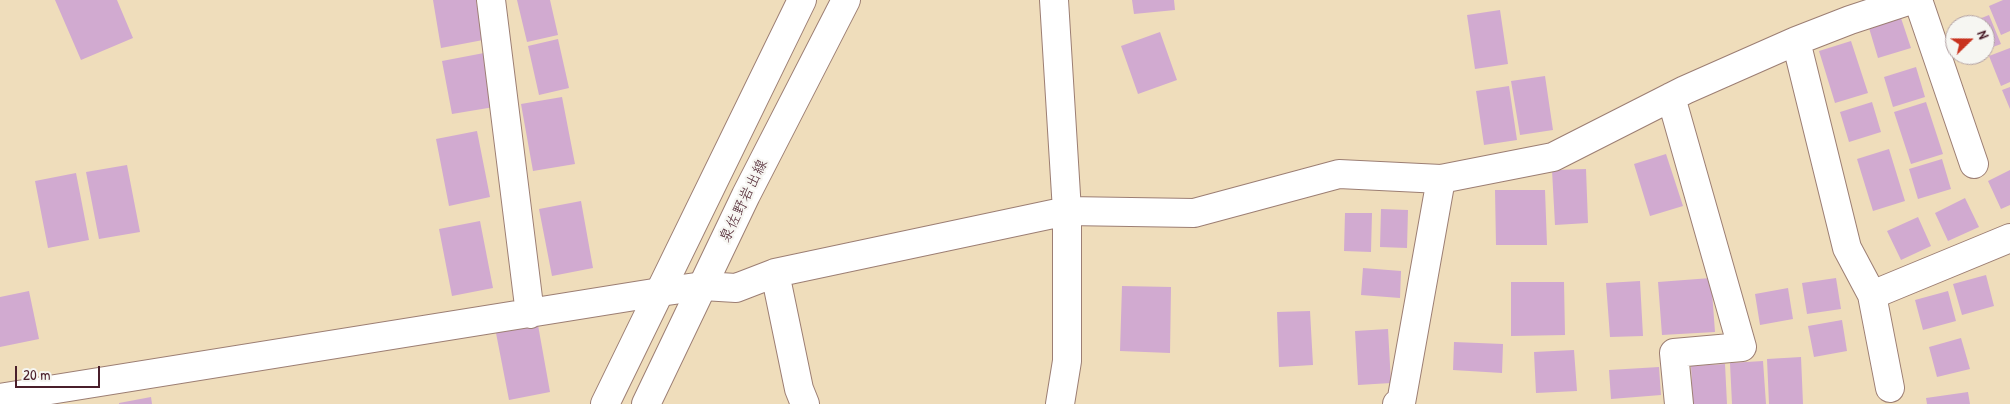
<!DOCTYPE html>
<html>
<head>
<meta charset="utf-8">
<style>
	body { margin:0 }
	#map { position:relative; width:2010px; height:404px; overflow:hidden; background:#efddbb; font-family:"Patrick Hand",sans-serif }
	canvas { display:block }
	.north { position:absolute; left:1945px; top:15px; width:50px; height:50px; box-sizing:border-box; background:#f6f6f2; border:1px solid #b1a0a2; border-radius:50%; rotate:68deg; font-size:14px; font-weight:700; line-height:20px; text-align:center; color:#4a1f2b }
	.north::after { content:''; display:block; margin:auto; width:18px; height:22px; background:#c8321e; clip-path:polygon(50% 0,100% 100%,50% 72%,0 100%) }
	.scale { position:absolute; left:15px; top:366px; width:85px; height:22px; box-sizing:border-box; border:2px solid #4a1f2b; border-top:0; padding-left:6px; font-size:15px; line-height:18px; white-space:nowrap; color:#4a1f2b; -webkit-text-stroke:4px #f6f6f2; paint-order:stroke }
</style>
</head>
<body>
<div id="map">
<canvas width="2010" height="404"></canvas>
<div class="north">N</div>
<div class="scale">20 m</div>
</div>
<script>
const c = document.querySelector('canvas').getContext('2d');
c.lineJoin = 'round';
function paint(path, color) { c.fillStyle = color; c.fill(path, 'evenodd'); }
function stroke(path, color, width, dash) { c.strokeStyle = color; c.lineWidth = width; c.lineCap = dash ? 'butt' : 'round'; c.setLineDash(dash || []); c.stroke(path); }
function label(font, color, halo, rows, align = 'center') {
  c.font = font + ' "Patrick Hand","Klee One",sans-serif'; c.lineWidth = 4.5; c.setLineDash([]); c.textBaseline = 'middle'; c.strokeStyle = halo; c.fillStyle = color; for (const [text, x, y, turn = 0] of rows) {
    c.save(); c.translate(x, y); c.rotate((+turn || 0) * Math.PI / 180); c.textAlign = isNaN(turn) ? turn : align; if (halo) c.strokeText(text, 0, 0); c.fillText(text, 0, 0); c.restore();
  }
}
const building = new Path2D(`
	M55 0H117L133 38 81 60Z
	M433 0H476L483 40 441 48Z
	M517 0H550L558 35 527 42Z
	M1132 0H1174L1175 10 1134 14Z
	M2003 0H2010V31L2001 35 1989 6Z
	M1500 10 1508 64 1475 69 1467 15Z
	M1989 15 2001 44 1985 50V25H1964Z
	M1901 18 1911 48 1878 58 1869 28Z
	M1160 32 1177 80 1138 94 1121 46Z
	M558 39 569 88 539 95 528 46Z
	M1851 41 1868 93 1835 103 1819 51Z
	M2010 48V82L2001 86 1989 56Z
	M484 53 494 107 452 114 442 61Z
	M1916 67 1925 97 1893 107 1884 77Z
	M1545 76 1553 130 1520 135 1511 81Z
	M1509 86 1517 140 1484 145 1476 91Z
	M2010 87V109L2002 90Z
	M562 97 575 164 533 171 521 104Z
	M1872 102 1881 132 1849 142 1840 112Z
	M1926 102 1943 154 1911 164 1894 112Z
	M477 131 490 197 449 206 436 139Z
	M1889 149 1905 201 1873 211 1857 159Z
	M1666 154 1683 206 1650 216 1634 164Z
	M1942 159 1951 189 1918 199 1909 169Z
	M127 165 140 232 99 239 86 172Z
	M1586 169 1588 223 1555 225 1552 170Z
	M2010 170V205L2001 209 1988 181Z
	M76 173 89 240 48 248 35 181Z
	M1495 190H1545L1547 245H1496Z
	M1965 198 1979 227 1948 241 1935 213Z
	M581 201 593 268 552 276 539 209Z
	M1381 209 1408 210 1407 248 1380 247Z
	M1345 213H1372L1371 252 1344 251Z
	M1918 217 1931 246 1901 260 1887 231Z
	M480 221 493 288 452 296 439 229Z
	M1363 268 1401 271 1400 298 1361 295Z
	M1986 275 1994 306 1962 315 1953 284Z
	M1711 278 1715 332 1662 335 1658 282Z
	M1836 278 1841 309 1807 314 1802 283Z
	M1640 281 1643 336 1610 337 1606 283Z
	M1511 282H1564L1565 335 1511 336Z
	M1122 286 1171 287 1170 353 1120 351Z
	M1788 288 1793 319 1760 325 1755 294Z
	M29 291 39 339 0 347V297Z
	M1948 291 1956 321 1923 330 1915 300Z
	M1310 311 1313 365 1279 367 1277 312Z
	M1842 320 1847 351 1814 357 1808 326Z
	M538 325 550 392 509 400 496 333Z
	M1388 329 1391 383 1358 385 1355 331Z
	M1961 338 1970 369 1937 377 1929 347Z
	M1454 342 1503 344 1502 373 1453 370Z
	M1574 350 1577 391 1536 393 1534 352Z
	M1801 357 1803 404H1769L1767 359Z
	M1763 361 1766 404H1732L1730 363Z
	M1725 364 1727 404H1693L1691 366Z
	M1659 367 1661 395 1611 399 1609 370Z
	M1968 392 1970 404H1927L1926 398Z
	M151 397 152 404H119V403Z`);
const minor = new Path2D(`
	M491 0 530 314
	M1054 0 1067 211V361L1060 404
	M1918 0 1974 164
	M1796 41 1847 248 1872 295 1890 388
	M1671 97 1742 347 1674 353 1679 404
	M775 273 799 389 805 404
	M1872 295 2010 238
	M0 398 660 292 703 286 736 288 775 273 1067 211 1194 213 1339 174 1441 179 1553 157 1685 90 1796 41 1850 20 1911 0
	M1397 404 1401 403 1441 179`);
const primary = new Path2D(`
	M605 404 802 0
	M646 404 746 195 846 0`);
const streetNames = [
	["泉佐野岩出線",744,201,-64]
];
paint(building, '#d1aad0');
stroke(minor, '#9c7e73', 30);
stroke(primary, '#9c7e73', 30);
stroke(minor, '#fff', 28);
stroke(primary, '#fff', 28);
label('15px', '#4a1f2b', '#f6f6f2', streetNames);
</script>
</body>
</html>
